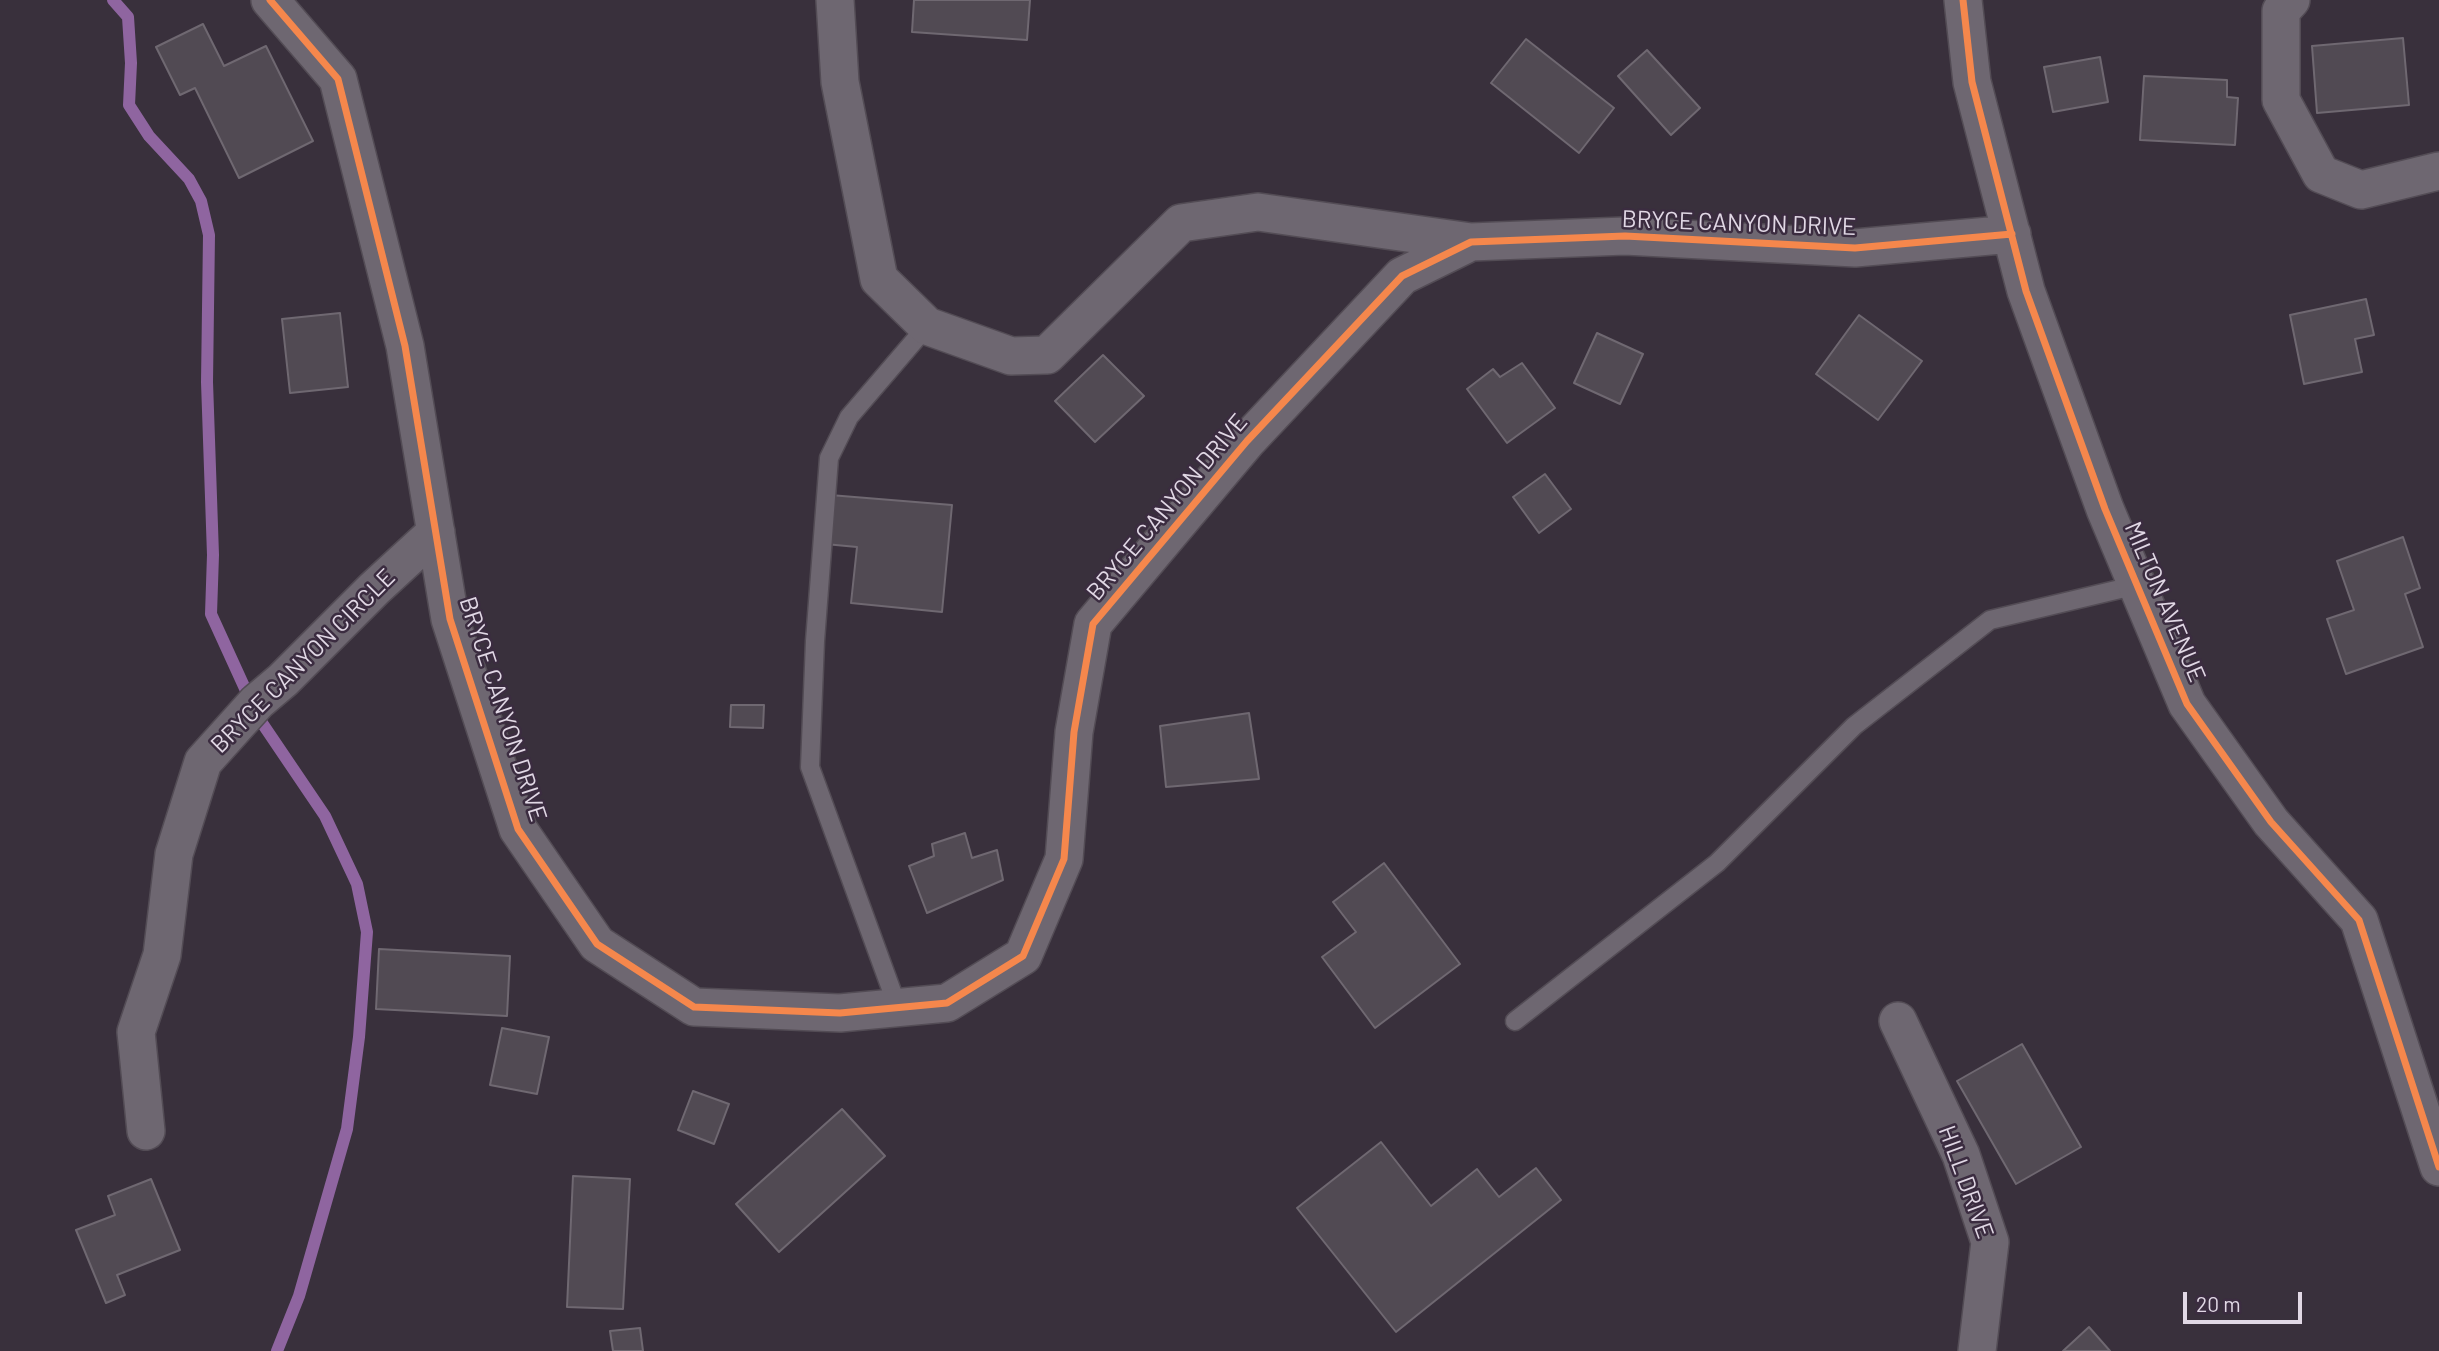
<!DOCTYPE html>
<html>
<head>
<meta charset="utf-8">
<style>
	body { margin:0 }
	#map { position:relative; width:2439px; height:1351px; overflow:hidden; background:#39303c; font-family:Barlow,sans-serif }
	canvas { display:block }
	.scale { position:absolute; left:2183px; top:1292px; width:119px; height:32px; box-sizing:border-box; border:4px solid #e1d8e5; border-top:0; padding-left:9px; font-size:21px; line-height:24px; white-space:nowrap; color:#e1d8e5; -webkit-text-stroke:5px #3b2c40; paint-order:stroke }
</style>
</head>
<body>
<div id="map">
<canvas width="2439" height="1351"></canvas>
<div class="scale">20 m</div>
</div>
<script>
const c = document.querySelector('canvas').getContext('2d');
c.lineJoin = 'round';
function stroke(path, color, width, dash) { c.strokeStyle = color; c.lineWidth = width; c.lineCap = dash ? 'butt' : 'round'; c.setLineDash(dash || []); c.stroke(path); }
function paint(path, color) { c.fillStyle = color; c.fill(path, 'evenodd'); }
function label(font, color, halo, rows, align = 'center') {
  c.font = font + ' Barlow,sans-serif'; c.lineWidth = 5; c.setLineDash([]); c.textBaseline = 'middle'; c.strokeStyle = halo; c.fillStyle = color; for (const [text, x, y, turn = 0] of rows) {
    c.save(); c.translate(x, y); c.rotate((+turn || 0) * Math.PI / 180); c.textAlign = isNaN(turn) ? turn : align; if (halo) c.strokeText(text, 0, 0); c.fillText(text, 0, 0); c.restore();
  }
}
const stream = new Path2D(`
	M113 0 128 17 131 63 129 105 149 136 189 179 201 201 209 235 207 382 213 555 211 614 258 717 325 816 357 884 367 932 359 1037 347 1129 299 1296 277 1351`);
const building = new Path2D(`
	M914 0H1030L1027 40 912 32Z
	M203 24 224 66 266 46 313 141 239 178 195 88 180 95 156 47Z
	M2403 38 2409 105 2317 113 2312 46Z
	M1526 39 1614 108 1579 153 1491 83Z
	M1647 50 1700 108 1671 135 1618 76Z
	M2100 57 2108 102 2053 112 2044 67Z
	M2144 76 2227 80V97L2238 98 2235 145 2140 140Z
	M2366 299 2374 335 2355 339 2362 372 2304 384 2290 315Z
	M340 313 348 387 290 393 282 319Z
	M1859 315 1922 361 1878 420 1816 374Z
	M1597 333 1643 354 1620 404 1574 383Z
	M1103 355 1144 396 1095 442 1055 401Z
	M1522 363 1555 408 1507 443 1467 389 1493 369 1500 377Z
	M1545 474 1571 509 1539 533 1513 497Z
	M830 495 952 505 942 612 851 603 857 547 825 544Z
	M2403 537 2420 588 2405 594 2423 647 2346 674 2327 619 2354 610 2337 561Z
	M731 705H764L763 728 730 727Z
	M1249 713 1259 779 1166 787 1160 726Z
	M965 833 972 858 997 850 1003 880 927 913 909 866 934 856 932 844Z
	M1384 863 1460 964 1375 1028 1322 957 1356 932 1333 902Z
	M379 949 510 956 507 1016 376 1009Z
	M502 1028 549 1037 537 1094 490 1085Z
	M2022 1044 2081 1147 2016 1184 1957 1081Z
	M693 1091 729 1104 714 1144 678 1130Z
	M842 1109 885 1156 779 1252 736 1204Z
	M1381 1142 1431 1206 1477 1169 1499 1197 1536 1168 1561 1200 1396 1332 1297 1208Z
	M573 1176 630 1179 623 1309 567 1307Z
	M151 1179 180 1250 117 1275 125 1295 106 1303 76 1230 115 1215 108 1196Z
	M2089 1327 2110 1351H2063Z
	M640 1328 643 1351H613L610 1331Z`);
const lane = new Path2D(`
	M898 1008 810 767 815 641 829 458 849 417 927 326
	M1515 1021 1717 863 1854 726 1990 620 2137 585`);
const street = new Path2D(`
	M270 0 338 79 405 346 450 619 518 829 597 944 694 1007 840 1013 947 1003 1023 956 1064 859 1074 732 1093 624 1247 441 1402 276 1471 242 1625 236 1855 248 2012 234
	M835 0 840 82 879 279 927 326 1011 356 1047 355 1181 223 1258 212 1471 242
	M1963 0 1972 82 2026 291 2105 509 2187 704 2271 822 2359 920 2439 1167
	M2291 0 2281 11V100L2321 174 2361 190 2439 171
	M1898 1021 1961 1155 1990 1242 1977 1351
	M146 1131 136 1032 162 955 174 854 203 762 257 702 283 680 374 589 436 532`);
const cycleway = new Path2D(`
	M270 0 338 79 405 346 450 619 518 829 597 944 694 1007 840 1013 947 1003 1023 956 1064 859 1074 732 1093 624 1247 441 1402 276 1471 242 1625 236 1855 248 2012 234
	M1963 0 1972 82 2026 291 2105 509 2187 704 2271 822 2359 920 2439 1167`);
const streetNames = [
	["BRYCE CANYON DRIVE",1739,223,2],
	["BRYCE CANYON DRIVE",1167,507,-50],
	["MILTON AVENUE",2165,602,67],
	["BRYCE CANYON CIRCLE",303,661,-45],
	["BRYCE CANYON DRIVE",503,709,72],
	["HILL DRIVE",1966,1182,70]
];
stroke(stream, '#8f65a0', 12);
paint(building, '#514a53');
stroke(building, '#6f6871', 2);
stroke(lane, '#534c55', 21);
stroke(street, '#534c55', 40);
stroke(lane, '#6e6771', 18);
stroke(street, '#6e6771', 37);
stroke(cycleway, '#f5874c', 7);
label('24px', '#e1d8e5', '#3b2c40', streetNames);
</script>
</body>
</html>
